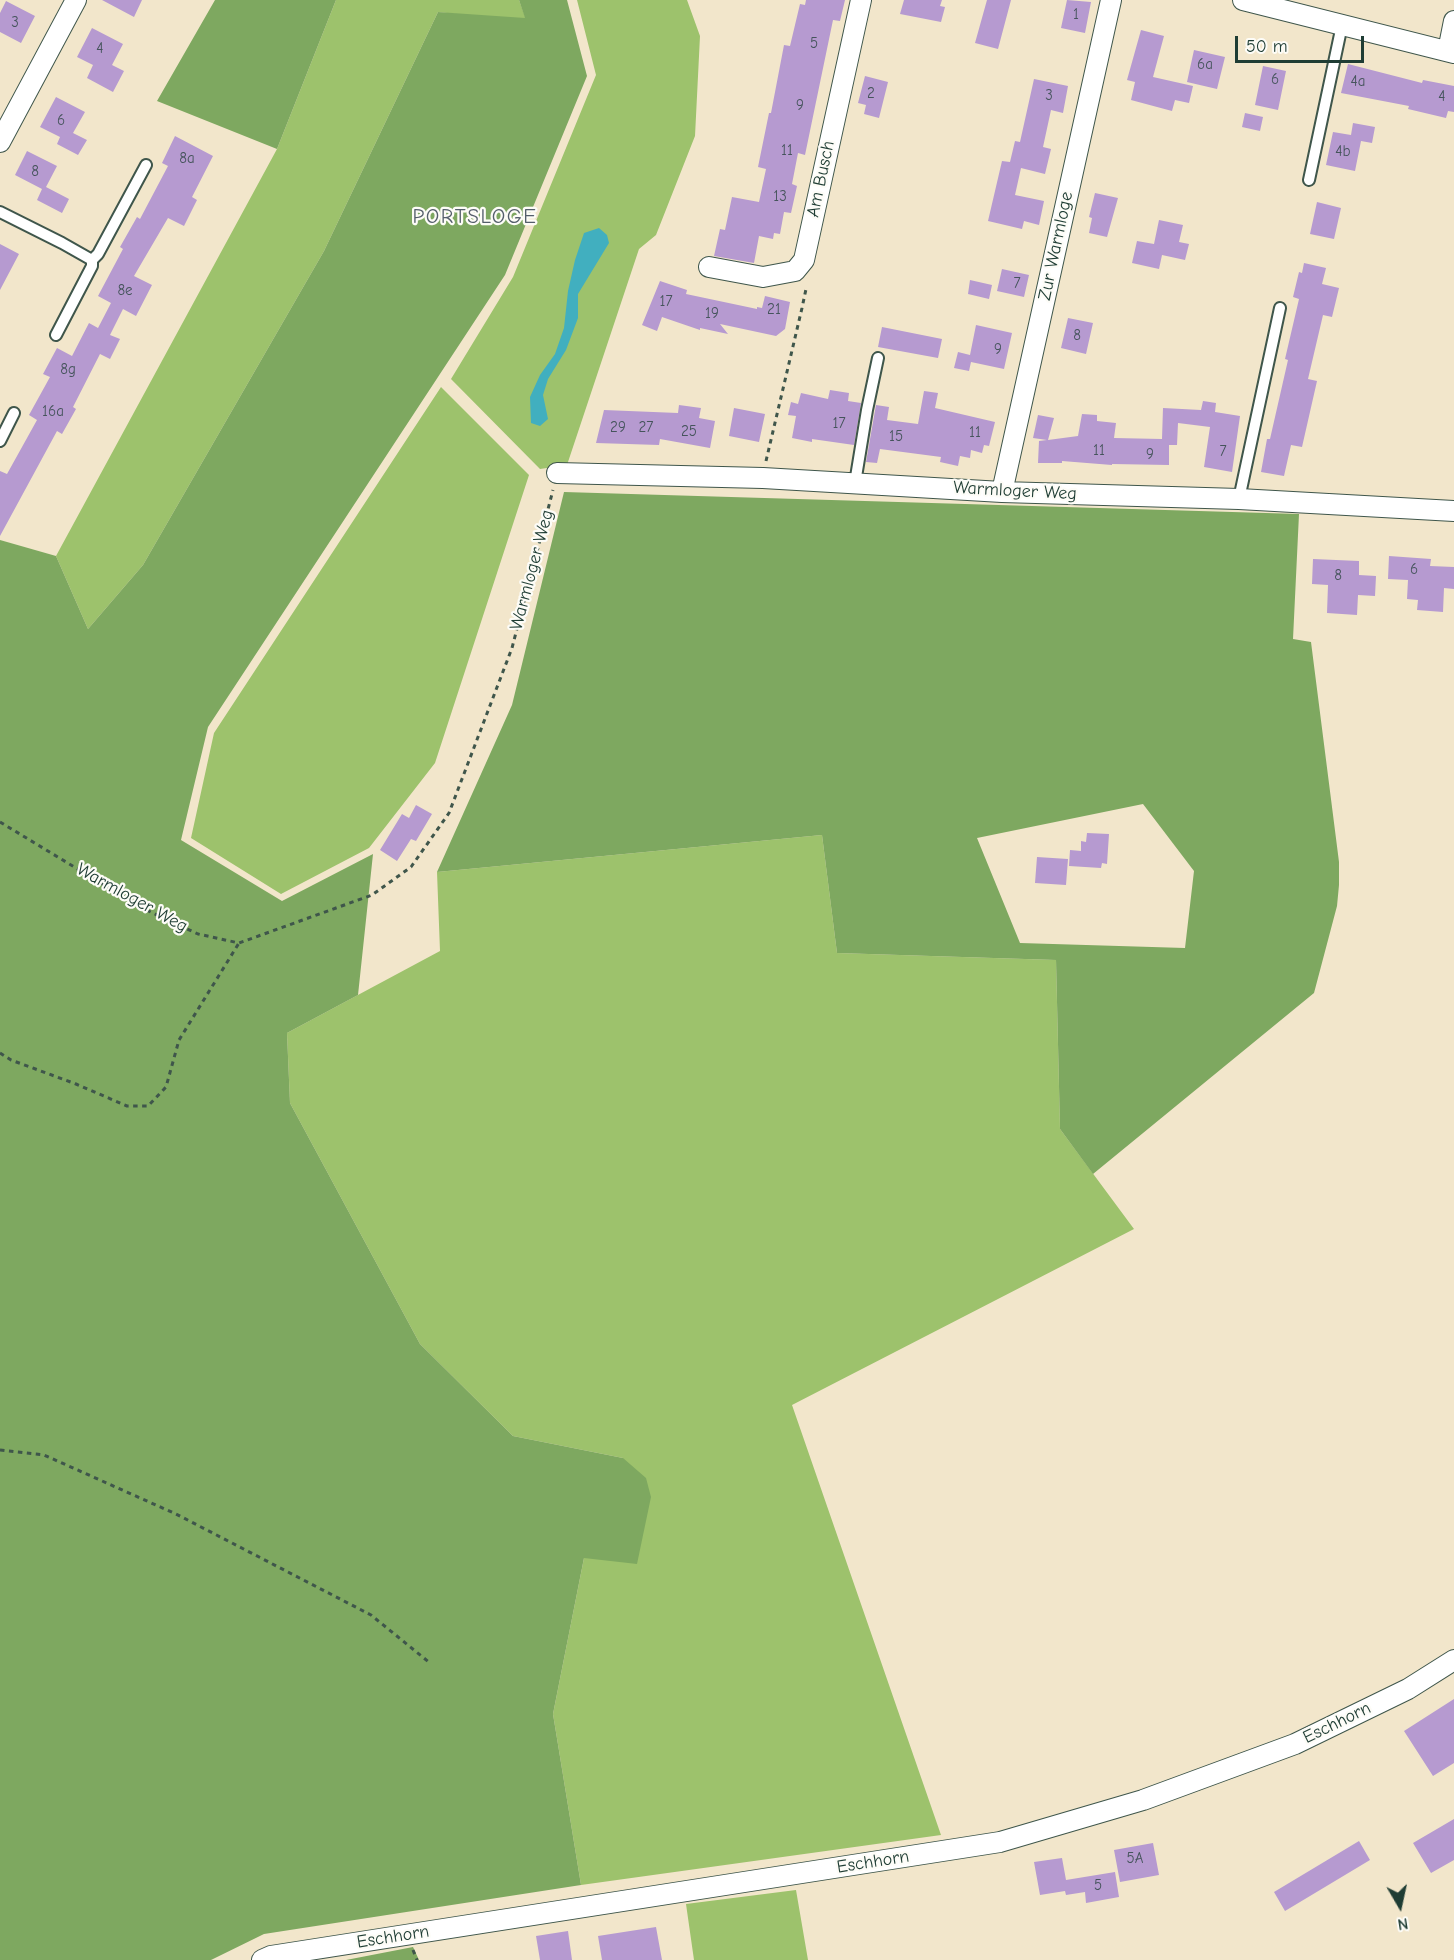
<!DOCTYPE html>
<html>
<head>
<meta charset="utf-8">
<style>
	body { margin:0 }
	#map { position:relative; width:1454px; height:1960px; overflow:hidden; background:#f2e6cb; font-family:"Comic Neue",sans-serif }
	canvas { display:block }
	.north { position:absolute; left:1370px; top:1876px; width:60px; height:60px; -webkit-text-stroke:4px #fdfcf7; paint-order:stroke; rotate:171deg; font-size:16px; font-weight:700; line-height:24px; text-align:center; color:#1f3d34 }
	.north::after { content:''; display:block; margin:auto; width:21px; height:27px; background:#1f3d34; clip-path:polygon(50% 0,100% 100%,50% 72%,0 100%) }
	.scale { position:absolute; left:1235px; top:36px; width:129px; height:27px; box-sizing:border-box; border:3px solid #1f3d34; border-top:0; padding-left:8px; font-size:18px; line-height:21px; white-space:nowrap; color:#1f3d34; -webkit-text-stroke:4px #fdfcf7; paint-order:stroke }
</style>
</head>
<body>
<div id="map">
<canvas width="1454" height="1960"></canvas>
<div class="north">N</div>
<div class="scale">50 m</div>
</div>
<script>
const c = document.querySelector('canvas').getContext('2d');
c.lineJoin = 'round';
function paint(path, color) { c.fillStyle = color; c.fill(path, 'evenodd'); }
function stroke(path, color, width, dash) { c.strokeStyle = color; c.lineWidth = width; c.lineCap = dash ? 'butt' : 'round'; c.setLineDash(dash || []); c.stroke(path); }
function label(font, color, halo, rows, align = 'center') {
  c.font = font + ' "Comic Neue",sans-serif'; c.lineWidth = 4.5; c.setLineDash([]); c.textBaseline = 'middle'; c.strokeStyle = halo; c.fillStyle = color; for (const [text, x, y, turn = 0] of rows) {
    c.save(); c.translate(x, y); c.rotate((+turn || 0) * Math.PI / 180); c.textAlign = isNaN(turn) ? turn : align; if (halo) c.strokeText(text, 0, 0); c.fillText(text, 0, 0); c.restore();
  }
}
const green = new Path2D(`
	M336 0H519L527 22 438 12 324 251 143 565 88 629 56 556 277 149Z
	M577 0H687L700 36 695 136 656 235 639 249 567 465 540 469 451 379 513 277 596 75Z
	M441 387 529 475 435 763 369 848 281 894 191 838 214 733Z
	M822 835 837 953 1056 960 1060 1129 1134 1229 792 1405 941 1835 581 1885 553 1714 584 1558 623 1458 513 1436 420 1344 290 1103 287 1033 440 951 437 872Z
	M796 1890 808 1960H694L686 1904Z`);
const forest = new Path2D(`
	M215 0H336L277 149 157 101Z
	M519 0H567L587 76 505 275 208 727 181 840 282 901 373 854 358 995 287 1033 290 1103 420 1344 513 1436 623 1458 646 1478 651 1497 637 1564 584 1558 553 1714 581 1885 264 1934 211 1960H0V540L56 556 88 629 143 565 324 251 438 12 525 18Z
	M564 492 1299 514 1293 639 1311 642 1339 862V885L1337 906 1314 993 1093 1174 1060 1129 1056 960 837 953 822 835 437 872 512 705ZM1143 804 1194 871 1185 948 1020 943 977 838Z
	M413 1947 419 1960H346Z`);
const water = new Path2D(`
	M599 228 607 235 609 243 578 294V318L566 350 548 379 543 395 548 419 540 426 531 423 530 397 540 375 555 354 564 328 568 291 575 260 584 233Z`);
const building = new Path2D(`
	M102 0H142L134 17Z
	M806 0H845L840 21 833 20 805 155 798 153 792 184 797 186 791 213 784 212 780 234 774 233 773 239 759 236 754 263 714 256 720 229 725 230 732 197 759 202 766 169 758 167 769 113H771L784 45 790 46 800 4 805 5Z
	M904 0H942L940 6 945 7 941 22 900 14Z
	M987 0H1011L998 49 975 43Z
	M1067 0 1091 2 1085 33 1061 28Z
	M6 1 35 16 21 43 0 32V13Z
	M92 28 123 44 112 65 124 71 113 92 87 78 93 65 77 57Z
	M1141 30 1164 36 1153 77 1193 86 1189 103 1175 100 1172 111 1131 100 1135 82 1127 80Z
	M1194 50 1225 57 1217 89 1187 82Z
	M1348 64 1422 83 1423 80 1454 86V112L1448 111 1446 118 1408 109 1409 106 1341 93Z
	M1263 66 1286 71 1278 110 1255 105Z
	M865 76 888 82 879 118 864 114 866 105 858 103Z
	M1034 79 1068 86 1063 113 1051 110 1043 147 1051 149 1045 174 1021 168 1015 195 1044 201 1039 225 1024 221 1022 229 988 221 1002 161 1010 162 1015 141 1020 142Z
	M56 97 85 112 73 133 87 140 78 155 57 144 60 137 40 127Z
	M1245 113 1263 117 1260 131 1242 127Z
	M1353 123 1375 127 1372 143 1361 141 1355 171 1326 165 1333 132 1351 135Z
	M175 136 213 156 192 197 197 200 184 226 168 218 134 276 152 285 136 316 123 309 110 335 120 339 110 359 100 354 73 407 76 409 62 434 57 431 0 536V471L7 474 37 420 29 415 50 377 43 374 57 348 72 356 89 323 98 328 111 303 98 296 123 249 120 247 137 217 140 219 168 166 162 163Z
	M27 151 57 166 46 187 69 199 62 213 37 200 42 189 15 175Z
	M1095 193 1118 198 1107 237 1089 233 1092 218 1089 217Z
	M1317 202 1341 208 1334 239 1310 234Z
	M1159 220 1183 225 1179 242 1189 244 1185 260 1162 255 1159 269 1132 263 1137 241 1154 244Z
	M0 244 19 254 0 290Z
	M1304 263 1326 268 1322 284 1339 288 1332 317 1323 315 1308 379 1317 381 1302 447 1291 445 1284 476 1261 472 1267 439H1270L1288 360 1285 359 1299 299 1293 297 1299 272 1302 273Z
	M1002 269 1029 275 1024 297 997 291Z
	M970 280 992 285 989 299 968 294Z
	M660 281 687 290 686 294 757 309V307L762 308 765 296 790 302 785 329 776 336 720 324 728 334 700 328V330L662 317 657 331 642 325Z
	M1068 318 1093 323 1086 354 1061 348Z
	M976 325 1012 333 1004 369 971 362 969 371 954 368 958 352 970 355Z
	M882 327 942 339 938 358 878 347Z
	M830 390 849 393 848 401 861 403 854 445 812 439V442L792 438 796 416 788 415 791 402 798 404 801 393 828 399Z
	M924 391 938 393 935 408 995 422 989 446 984 445 982 453 971 450 970 458 960 456 958 466 940 462 941 457 880 449 877 463 866 462 876 405 889 407 887 420 918 424Z
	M1203 401 1216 403 1215 412 1240 416 1232 472 1204 467 1210 427 1178 423 1177 445H1169V465L1112 464V465L1062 461V463H1038L1039 441 1047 440 1033 438 1038 415 1054 418 1048 440 1078 436 1082 414 1097 415V421L1116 423 1114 438 1162 439 1163 408 1201 410Z
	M679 405 701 408 699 418 715 421 710 448 660 439 659 445 596 443 604 410 678 413Z
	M734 408 765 414 759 442 729 436Z
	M1389 556 1431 559 1430 566 1454 567V589L1444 588 1443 612 1417 610 1418 600 1407 599 1408 580 1388 579Z
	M1313 559 1359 561V575L1376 576 1375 596 1358 595 1357 615 1327 613 1328 585 1312 584Z
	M416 805 432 814 416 841 411 839 397 861 380 850 402 814 409 818Z
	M1087 833 1109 834 1107 864 1102 863 1101 868 1069 866 1070 850 1081 851V841L1086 842Z
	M1037 857 1068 859 1066 885 1035 883Z
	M1454 1699V1763L1433 1776 1404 1731Z
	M1454 1819V1860L1431 1873 1413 1843Z
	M1359 1841 1370 1860 1285 1911 1274 1892Z
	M1153 1843 1159 1875 1120 1882 1114 1850Z
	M1062 1858 1066 1880 1115 1872 1119 1897 1086 1903 1085 1892 1066 1895 1065 1891 1040 1895 1034 1862Z
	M656 1927 662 1960H602L598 1936Z
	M568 1931 572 1960H540L536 1936Z`);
const path = new Path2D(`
	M766 461 802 308 806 289 804 287
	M0 822 142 908 198 934 239 943 372 895 411 867 449 813 512 648 553 490
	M0 1053 11 1060 76 1084 127 1106H148L166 1087 179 1040 239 943
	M0 1450 44 1455 176 1514 371 1615 430 1663
	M413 1950 417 1960`);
const service = new Path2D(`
	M1309 180 1342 25
	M0 212 62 243 92 260 98 254 146 165
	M56 335 92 266V260
	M0 441 14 413
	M855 483 867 410 878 358
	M1239 499 1280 308`);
const minor = new Path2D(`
	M1243 0 1454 53
	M1448 51 1454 21
	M0 142 76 0
	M709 267 763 277 795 271 804 260 861 0
	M557 473 763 478 1002 492 1239 499 1454 511
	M1002 492 1111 0
	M262 1960 271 1956 1000 1842 1143 1800 1295 1744 1408 1689 1454 1660`);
const numberNames = [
	["1",1076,15],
	["3",15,23],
	["5",814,44],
	["4",100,49],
	["6a",1205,65],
	["6",1275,80],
	["4a",1358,82],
	["2",871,94],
	["3",1049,96],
	["4",1442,97],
	["9",800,106],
	["6",61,121],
	["11",787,151],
	["4b",1343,152],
	["8a",187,159],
	["8",35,172],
	["13",780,197],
	["7",1017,284],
	["8e",125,291],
	["17",666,302],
	["21",774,310],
	["19",712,314],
	["8",1077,336],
	["9",998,350],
	["8g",68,370],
	["16a",53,412],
	["17",839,424],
	["29",618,428],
	["27",646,428],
	["25",689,432],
	["11",975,433],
	["15",896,437],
	["11",1099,451],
	["7",1223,452],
	["9",1150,455],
	["6",1414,570],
	["8",1338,576],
	["5A",1135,1859],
	["5",1098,1886]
];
const streetNames = [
	["Am Busch",821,179,-78],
	["Zur Warmloge",1056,246,-78],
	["Warmloger Weg",1015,491,3],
	["Warmloger Weg",532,570,-75],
	["Warmloger Weg",132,898,29],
	["Eschhorn",1337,1723,-26],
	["Eschhorn",873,1862,-9],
	["Eschhorn",393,1937,-9]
];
const quarterNames = [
	["PORTSLOGE",475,217]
];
paint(green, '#9dc26c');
paint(forest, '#7ea860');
paint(water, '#41afbf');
paint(building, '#b69ad0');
stroke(service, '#3f564b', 14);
stroke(minor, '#3f564b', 22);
stroke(path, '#3f564b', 3, [4.5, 4.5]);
stroke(service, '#fff', 10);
stroke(minor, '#fff', 20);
label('15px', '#45545b', null, numberNames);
label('18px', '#1f3d34', '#fdfcf7', streetNames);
c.letterSpacing = '1.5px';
label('21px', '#545e6b', '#fdfcf7', quarterNames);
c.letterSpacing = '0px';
</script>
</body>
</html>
